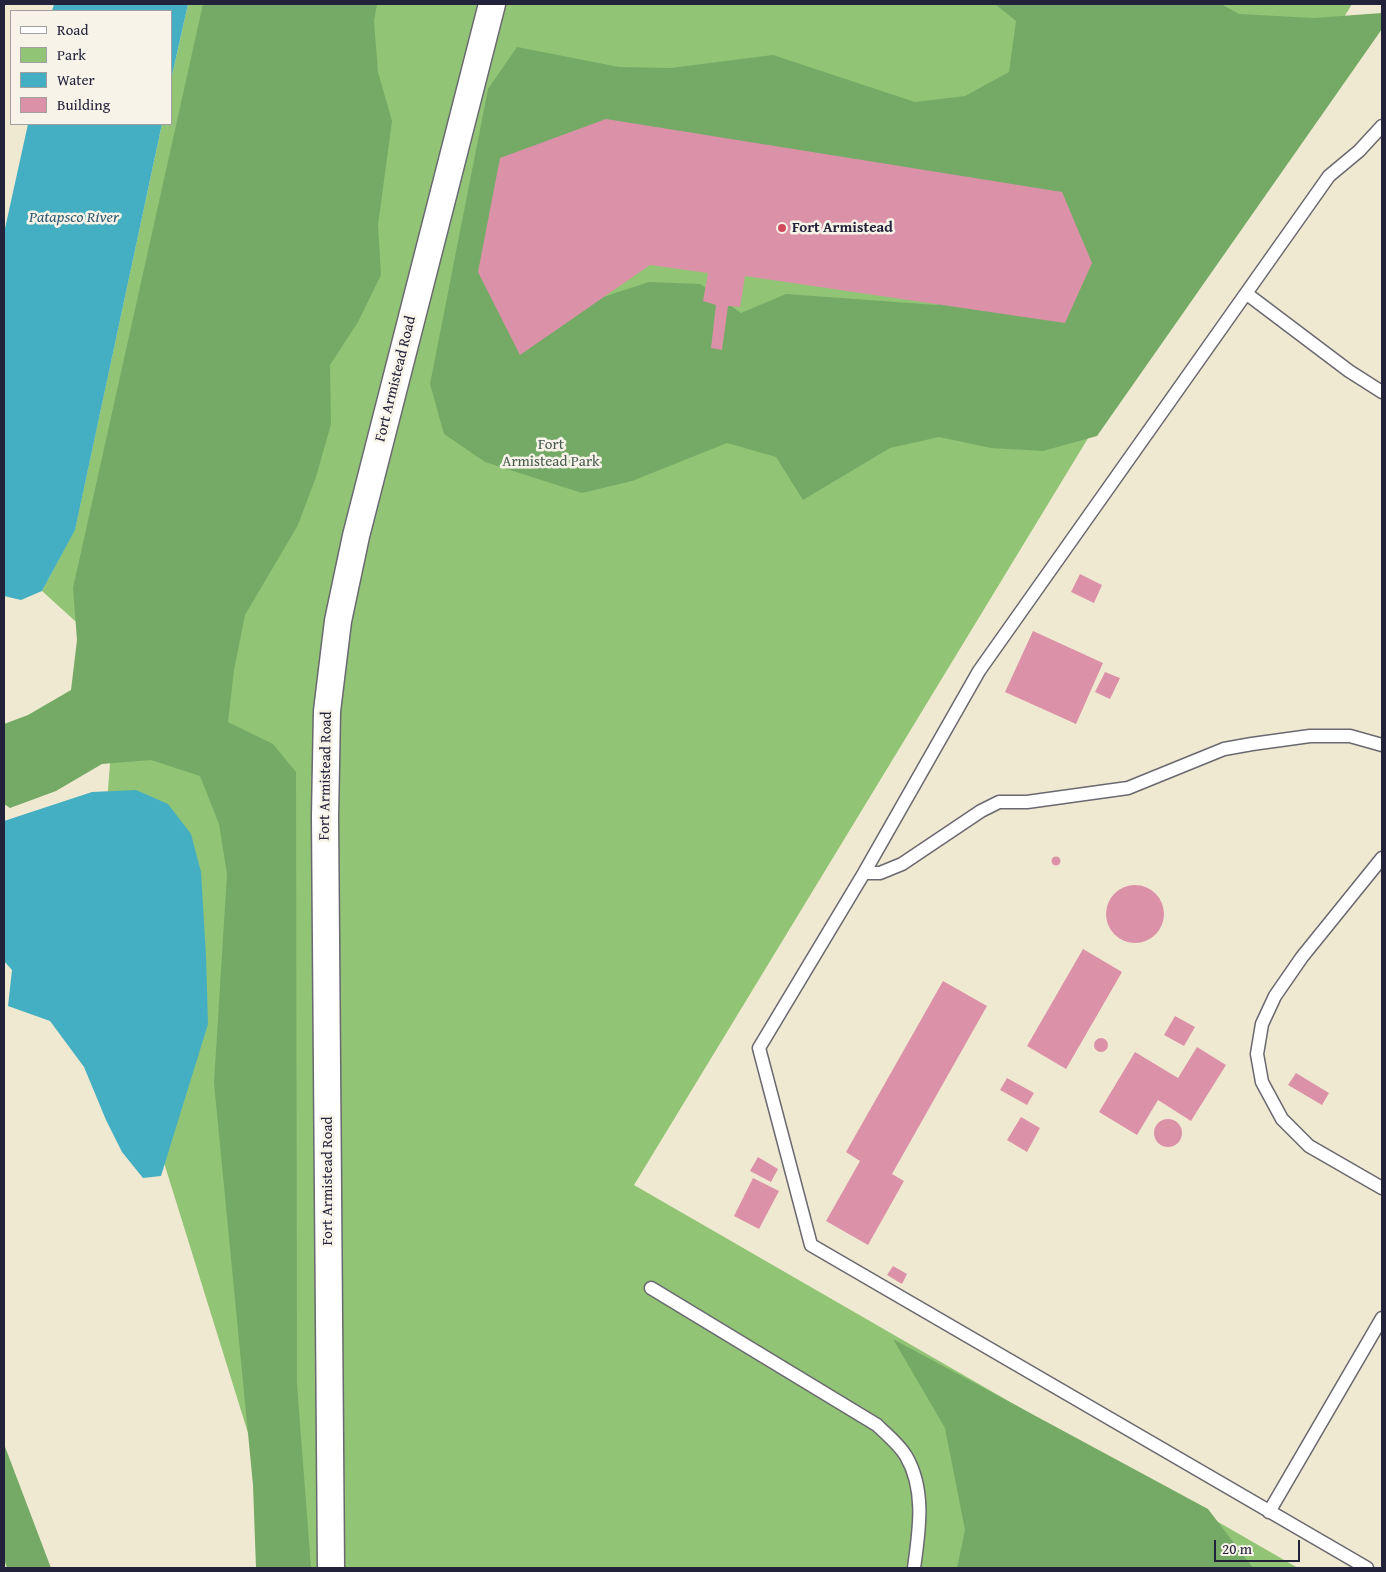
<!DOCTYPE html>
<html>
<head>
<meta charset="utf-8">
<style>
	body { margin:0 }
	#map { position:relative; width:1386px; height:1572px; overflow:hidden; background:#f0e9d1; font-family:"Gentium Book Plus",serif }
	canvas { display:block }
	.frame { position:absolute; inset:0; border:5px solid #22223b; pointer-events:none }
	.legend { position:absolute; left:10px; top:10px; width:162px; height:115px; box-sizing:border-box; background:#f7f3e8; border:1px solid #a29fa3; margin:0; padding:6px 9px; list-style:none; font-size:15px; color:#22223b }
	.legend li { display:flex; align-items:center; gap:10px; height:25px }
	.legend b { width:25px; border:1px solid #a29fa3 }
	.scale { position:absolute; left:1214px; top:1540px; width:86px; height:22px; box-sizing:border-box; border:2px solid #22223b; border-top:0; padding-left:6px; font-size:15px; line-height:18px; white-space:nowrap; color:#22223b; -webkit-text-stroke:4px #f7f3e8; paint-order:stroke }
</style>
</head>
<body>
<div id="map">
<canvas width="1386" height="1572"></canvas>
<div class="frame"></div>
<ul class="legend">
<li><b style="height:6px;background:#fff"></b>Road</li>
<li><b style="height:14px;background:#91c475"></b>Park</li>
<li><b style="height:14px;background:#44afc2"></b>Water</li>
<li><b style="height:14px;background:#db92a9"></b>Building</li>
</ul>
<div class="scale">20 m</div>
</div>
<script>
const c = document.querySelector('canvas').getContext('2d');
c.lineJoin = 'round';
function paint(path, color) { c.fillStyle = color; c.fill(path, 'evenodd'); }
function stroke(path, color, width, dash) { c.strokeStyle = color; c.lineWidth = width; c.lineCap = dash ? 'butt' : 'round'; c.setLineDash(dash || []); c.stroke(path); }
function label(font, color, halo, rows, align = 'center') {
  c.font = font + ' "Gentium Book Plus",serif'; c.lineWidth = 5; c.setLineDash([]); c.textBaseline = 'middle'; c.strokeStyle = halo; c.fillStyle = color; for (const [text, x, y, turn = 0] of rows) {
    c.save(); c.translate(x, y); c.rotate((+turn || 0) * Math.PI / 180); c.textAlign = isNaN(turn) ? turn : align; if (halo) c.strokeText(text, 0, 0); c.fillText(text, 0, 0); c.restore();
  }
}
const green = new Path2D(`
	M188 4H1352L634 1185 1298 1568H290L96 944 118 660 42 591 75 529 162 124H171V80Z`);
const forest = new Path2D(`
	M203 4H377L374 21 378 72 392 121 378 225 381 275 358 322 330 365 331 424 316 477 298 525 245 615 234 670 228 722 273 744 296 772 297 1384 311 1568H256L253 1485 214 1083 227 874 219 824 200 776 151 760 102 764 56 791 10 808 4 804V724L28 715 71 690 77 640 73 588Z
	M995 4H1221L1239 14 1314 18 1382 13V29L1097 436 1043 451 991 448 939 437 890 448 803 500 776 457 727 443 632 481 582 493 485 462 444 434 430 384 488 89 517 47 619 67 670 68 773 55 915 102 965 96 1009 72 1016 21ZM750 198 979 278 937 305 786 294 741 313 700 284 649 282 554 313Z
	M893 1339 1208 1509 1253 1568H957L965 1530 945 1428Z
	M4 1444 51 1568H7L4 1559Z`);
const water = new Path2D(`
	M54 4H188L171 80V11H52Z
	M28 124H162L75 530 42 591 21 600 4 596V233Z
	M136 790 168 804 191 834 201 872 206 956 208 1024 161 1176 143 1178 122 1152 106 1120 84 1067 50 1021 8 1006 12 970 4 961V821L92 792Z`);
const building = new Path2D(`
	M606 119 1062 192 1092 263 1065 323 745 276 740 307 728 306 722 350 711 348 716 305 703 301 708 273 650 265 520 355 478 272 500 158Z
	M1080 574 1102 585 1094 603 1071 592Z
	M1033 631 1103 663 1076 724 1005 692Z
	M1105 672 1120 678 1110 699 1095 692Z
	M1051.5 861a4.5 4.5 0 1 1 9 0a4.5 4.5 0 1 1-9 0Z
	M1106 914a29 29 0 1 1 58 0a29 29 0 1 1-58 0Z
	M1083 949 1122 972 1066 1069 1027 1046Z
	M943 981 987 1006 892 1174 904 1181 868 1245 826 1221 860 1161 846 1152Z
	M1175 1016 1195 1027 1184 1046 1164 1035Z
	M1094 1045a7 7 0 1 1 14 0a7 7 0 1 1-14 0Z
	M1197 1047 1226 1065 1191 1121 1158 1100 1137 1135 1099 1112 1135 1052 1178 1078Z
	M1296 1073 1329 1093 1322 1105 1288 1085Z
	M1007 1078 1034 1093 1027 1105 1000 1090Z
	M1021 1117 1040 1128 1027 1152 1007 1140Z
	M1154 1133a14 14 0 1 1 28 0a14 14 0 1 1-28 0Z
	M758 1157 778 1169 771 1182 750 1171Z
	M753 1178 779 1191 759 1229 734 1216Z
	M893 1266 907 1274 902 1284 887 1275Z`);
const lane = new Path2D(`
	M1247 294 1349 371 1382 392
	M1382 858 1302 957 1275 996 1262 1024 1257 1054 1262 1082 1282 1119 1309 1146 1382 1188
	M864 873H880L902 864 981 811 999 802H1027L1128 788 1224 749 1252 744 1310 736H1350L1382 745
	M651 1288 877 1425C886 1434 899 1444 906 1456 926 1490 919 1531 914 1568
	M1269 1512 1382 1318
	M1367 1568 811 1245 759 1048 864 873 979 671 1329 176 1359 151 1382 126`);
const street = new Path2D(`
	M331 1568 325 816 327 711 338 621 356 536 492 4`);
const markers = [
	[782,228,5,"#d1495b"]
];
const poiNames = [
	["Fort Armistead",792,228]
];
const streetNames = [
	["Fort Armistead Road",396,379,-76],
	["Fort Armistead Road",326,776,-89],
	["Fort Armistead Road",328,1181,-90]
];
const parkNames = [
	["Fort",551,445],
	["Armistead Park",551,462]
];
const waterNames = [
	["Patapsco River",74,218]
];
paint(green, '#91c475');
paint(forest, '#74aa66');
paint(water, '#44afc2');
paint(building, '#db92a9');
stroke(lane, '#6a6870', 15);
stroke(street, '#6a6870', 29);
stroke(lane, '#fff', 12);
stroke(street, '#fff', 26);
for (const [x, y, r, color] of markers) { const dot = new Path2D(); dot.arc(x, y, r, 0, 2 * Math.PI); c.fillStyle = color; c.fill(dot); stroke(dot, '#f7f3e8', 2); }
label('bold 15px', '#22223b', '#f7f3e8', poiNames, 'left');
label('15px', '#22223b', '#f7f3e8', streetNames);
label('15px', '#495b4f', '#f7f3e8', parkNames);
label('italic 16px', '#305a71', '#f7f3e8', waterNames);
</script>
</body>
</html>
